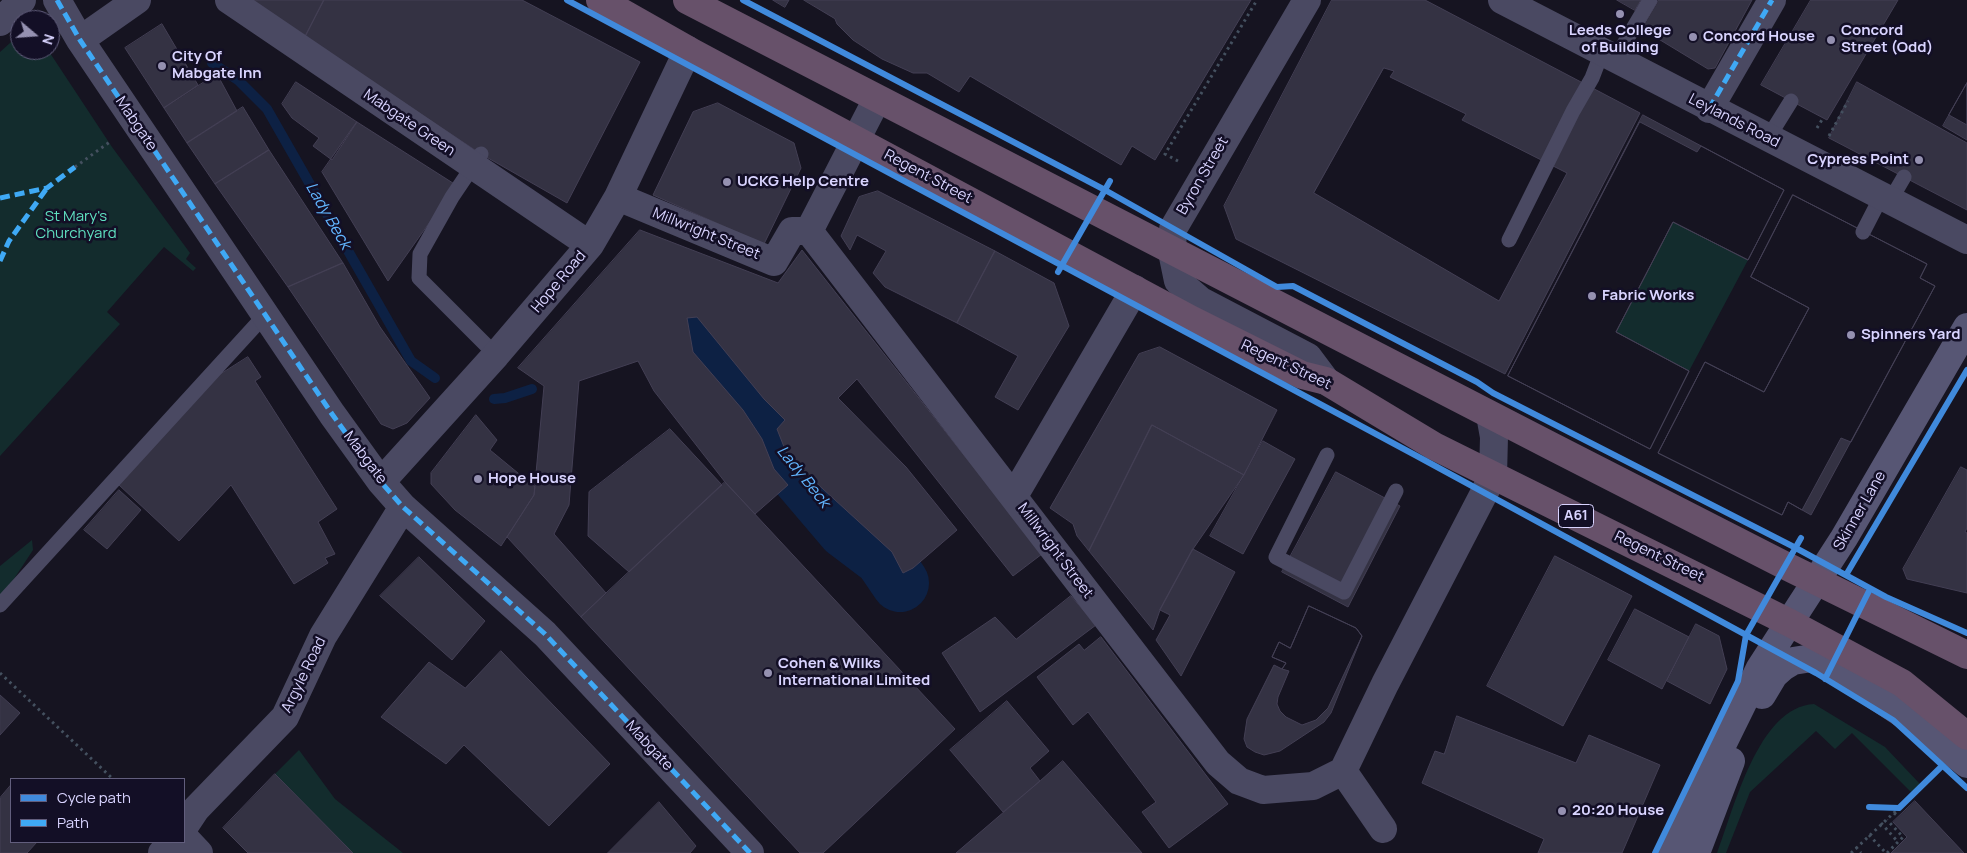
<!DOCTYPE html>
<html>
<head>
<meta charset="utf-8">
<style>
	body { margin:0 }
	#map { position:relative; width:1967px; height:853px; overflow:hidden; background:#161421; font-family:Manrope,sans-serif }
	canvas { display:block }
	.legend { position:absolute; left:10px; top:778px; width:175px; height:65px; box-sizing:border-box; background:#130f26; border:1px solid #625e7d; margin:0; padding:6px 9px; list-style:none; font-size:15px; color:#d9d4ff }
	.legend li { display:flex; align-items:center; gap:10px; height:25px }
	.legend b { width:25px; border:1px solid #625e7d }
	.north { position:absolute; left:10px; top:10px; width:50px; height:50px; box-sizing:border-box; background:#130f26; border:1px solid #625e7d; border-radius:50%; rotate:108deg; font-size:14px; font-weight:700; line-height:20px; text-align:center; color:#d9d4ff }
	.north::after { content:''; display:block; margin:auto; width:18px; height:22px; background:#9591b1; clip-path:polygon(50% 0,100% 100%,50% 72%,0 100%) }
</style>
</head>
<body>
<div id="map">
<canvas width="1967" height="853"></canvas>
<ul class="legend">
<li><b style="height:6px;background:#408adc"></b>Cycle path</li>
<li><b style="height:6px;background:#3fa9f5"></b>Path</li>
</ul>
<div class="north">N</div>
</div>
<script>
const c = document.querySelector('canvas').getContext('2d');
c.lineJoin = 'round';
function paint(path, color) { c.fillStyle = color; c.fill(path, 'evenodd'); }
function stroke(path, color, width, dash) { c.strokeStyle = color; c.lineWidth = width; c.lineCap = dash ? 'butt' : 'round'; c.setLineDash(dash || []); c.stroke(path); }
function label(font, color, halo, rows, align = 'center') {
  c.font = font + ' Manrope,sans-serif'; c.lineWidth = 5; c.setLineDash([]); c.textBaseline = 'middle'; c.strokeStyle = halo; c.fillStyle = color; for (const [text, x, y, turn = 0] of rows) {
    c.save(); c.translate(x, y); c.rotate((+turn || 0) * Math.PI / 180); c.textAlign = isNaN(turn) ? turn : align; if (halo) c.strokeText(text, 0, 0); c.fillText(text, 0, 0); c.restore();
  }
}
const green = new Path2D(`
	M20 34V50H48L112 147 190 253 186 259 196 268 193 271 164 247 107 312 120 324 0 456V52Z
	M1673 222 1748 260 1689 371 1616 332Z
	M32 540 33 550 0 600V566Z
	M1814 704 1885 747 1920 784 1911 792 1852 733 1835 749 1816 731 1750 792 1726 853H1717C1734 809 1758 707 1814 704Z
	M299 750 335 799 403 853H353L275 774Z`);
const stream = new Path2D(`
	M212 63 238 80 267 109 411 361 435 378
	M494 399 505 398 532 389`);
const river = new Path2D(`
	M695 340 743 390 783 456 846 530 883 558 900 583`);
const building = new Path2D(`
	M250 0H324L305 37Z
	M324 0H522L640 62 567 203 481 154 305 37Z
	M773 0H789L785 7Z
	M804 0H1251L1155 160 1132 146 1121 165 970 76 959 92 927 73H913L882 59 853 40 837 24 835 19Z
	M1332 0H1425L1640 113 1505 374 1236 239 1224 206ZM1384 68 1394 71 1390 77 1466 114 1462 120 1567 173 1499 301 1314 193Z
	M1617 0H1641L1635 10Z
	M1659 0H1752L1715 68 1708 69 1642 29Z
	M1811 0H1898L1827 120 1761 85Z
	M162 24 198 85 164 108 125 48Z
	M217 74 237 111 187 143 164 108Z
	M296 82 357 122 332 160 313 146 319 138 292 118 282 104Z
	M1857 82 1967 143V210L1829 138Z
	M1967 83V125L1949 115Z
	M1967 83V140L1943 126Z
	M718 103 794 143 801 168 764 244 653 195 693 112Z
	M243 107 269 150 215 184 187 143Z
	M1643 115 1784 190 1748 260 1673 222 1616 332 1689 371 1650 449 1508 376Z
	M357 122 456 185 388 281 322 172Z
	M1640 122 1697 152 1701 146 1784 190 1748 260 1673 222 1616 332 1689 371 1650 449 1508 376Z
	M269 150 343 263 288 287 215 184Z
	M878 191 995 251 957 323 885 287 873 273 886 251 857 235 850 250 841 236 859 197Z
	M1793 195 1927 264 1920 278 1935 286 1851 442 1841 438 1802 510 1788 502 1782 515 1658 453 1705 362 1764 392 1809 308 1751 277Z
	M1793 195 1927 264 1920 278 1935 286 1811 515 1788 502 1782 515 1658 453 1705 362 1764 392 1809 308 1751 277Z
	M640 230 778 283 802 250 1042 554 1013 576 857 379 838 398 906 467 957 530 913 568 903 573 892 552 788 457 777 429 785 420 764 399 697 317 687 318 693 352 743 410 762 439 774 469 788 485 755 514 725 482 654 391 638 361 579 381 569 505 554 534 606 593 581 617 507 537 534 495 544 386 518 368Z
	M995 251 1054 283 1069 326 1018 410 995 397 1018 356 957 323Z
	M343 263 380 327 430 398 407 423 393 429 381 424 288 287Z
	M1160 347 1277 410 1244 475 1152 425 1089 551 1077 536 1073 524 1050 508 1139 354Z
	M248 357 261 377 255 381 337 509 318 522 335 554 325 558 328 563 294 584 231 485 179 541 119 485 219 375Z
	M476 415 497 440 490 450 535 487 534 495 501 546 455 510 431 484V473Z
	M1152 425 1244 475 1193 549 1160 610 1153 630 1089 551Z
	M670 429 722 485 629 572 588 536 589 492Z
	M1263 441 1295 459 1243 554 1210 536Z
	M1961 467 1967 470V528L1965 532 1967 533V593L1907 579 1903 569Z
	M1336 472 1400 506 1348 607 1282 572Z
	M725 482 955 729 823 853H800L581 617Z
	M119 490 141 510 107 549 84 530Z
	M1193 549 1235 572 1181 676 1156 640 1170 615 1160 610Z
	M1555 556 1632 596 1563 726 1487 686Z
	M419 557 485 621 452 660 380 596Z
	M1071 596 1096 625 980 712 942 653 995 617 1016 639Z
	M1309 606 1356 628 1362 636 1328 708 1316 720 1302 725 1286 717 1280 711 1277 704 1278 697 1289 671 1282 669 1286 663 1272 657 1279 642 1290 648Z
	M1309 606 1356 628 1362 636 1331 713 1324 722 1280 751 1264 755 1255 752 1247 747 1244 739 1247 719 1274 665 1282 669 1286 663 1272 657 1279 642 1290 648Z
	M1635 609 1689 637 1662 689 1608 660Z
	M1696 624 1719 636 1727 669 1710 704 1667 681Z
	M1101 637 1228 804 1169 848 1142 812 1156 802 1088 712 1073 725 1037 677 1079 644 1084 650Z
	M501 651 610 764 549 826 464 745 446 764 381 717 429 662 465 688Z
	M0 695 20 713 0 735Z
	M1007 701 1049 751 1030 768 1040 781 1003 812 950 750Z
	M1457 716 1576 763 1589 735 1660 765 1622 853H1538L1544 839 1422 783 1435 751 1444 754Z
	M1063 761 1142 853H956L1040 781Z
	M275 774 353 853H248L223 828Z
	M11 785V842H37L27 853H0V798Z
	M1915 801 1964 853H1891L1907 837 1893 822Z
	M659 802 696 846 690 853H608Z`);
const path = new Path2D(`
	M1817 128 1823 118
	M1829 136 1848 101
	M1178 161 1165 154 1257 0
	M75 167 111 141
	M0 673 113 779
	M1904 803 1908 807
	M1894 813 1898 816
	M1881 823 1898 842
	M1869 835 1886 853
	M1856 847 1861 853
	M1851 853 1899 808
	M1887 853 1903 837 1887 820`);
const lane = new Path2D(`
	M1615 59 1650 0
	M1768 138 1791 101
	M481 154 452 197 420 254 419 278 496 355
	M1890 201 1904 177
	M1863 232 1881 197
	M1509 240 1573 111 1592 78 1602 52
	M1327 455 1276 557 1344 592 1396 491
	M0 605 265 315`);
const street = new Path2D(`
	M57 0 80 40 332 414 381 482 403 507 545 634 750 853
	M229 0 590 245
	M1307 0 1173 229 1172 252 1178 281 1201 301 1308 357 1326 381
	M1502 0 1967 240
	M0 22 22 0
	M80 40 137 0
	M1709 109 1772 0
	M618 197 774 262 792 231H809
	M809 231 1218 763 1239 781 1263 790 1313 786 1343 771 1385 684 1493 476 1494 437 1490 415
	M809 231 877 99
	M381 482 496 355 590 245 618 197 688 50
	M1014 496 1135 289
	M1343 771 1383 829
	M184 827 196 809 285 717 323 636 403 507
	M184 837 199 853
	M162 853 172 842`);
const secondary = new Path2D(`
	M1762 695 1774 675 1783 667 1793 661 1812 658 1841 673 1912 720 1967 764
	M1669 853 1760 668 1844 538 1967 327
	M1696 853 1731 761`);
const highway = new Path2D(`
	M600 0 688 50 1192 320 1302 375 1326 381 1434 446 1790 623 1902 683 1967 736
	M687 0 1555 448 1784 565 1967 655`);
const quiet = new Path2D(`
	M57 0 80 40 332 414 381 482 403 507 545 634 750 853
	M1709 109 1772 0
	M0 198 47 188 75 167
	M0 261 9 241 47 188`);
const cycleway = new Path2D(`
	M567 0 1415 455 1816 673 1893 720 1967 788
	M743 0 1105 190 1277 287 1293 286 1477 382 1493 393 1794 547 1886 597 1967 633
	M1058 272 1110 181
	M1846 575 1967 370
	M1825 679 1870 589
	M1869 807 1899 808 1942 766
	M1655 853 1738 681 1746 635 1801 538`);
const markers = [
	[1620,14,5,"#9591b1"],
	[1693,37,5,"#9591b1"],
	[1831,40,5,"#9591b1"],
	[162,66,5,"#9591b1"],
	[1919,160,5,"#9591b1"],
	[727,182,5,"#9591b1"],
	[1592,296,5,"#9591b1"],
	[1851,335,5,"#9591b1"],
	[478,479,5,"#9591b1"],
	[768,673,5,"#9591b1"],
	[1562,811,5,"#9591b1"]
];
const shields = [
	[1576,516,35]
];
const shieldNames = [
	["A61",1576,516]
];
const poiNames = [
	["Leeds College",1620,31,"center"],
	["of Building",1620,48,"center"],
	["Concord",1841,31],
	["Street (Odd)",1841,48],
	["Concord House",1703,37],
	["City Of",172,57],
	["Mabgate Inn",172,74],
	["Cypress Point",1909,160,"right"],
	["UCKG Help Centre",737,182],
	["Fabric Works",1602,296],
	["Spinners Yard",1861,335],
	["Hope House",488,479],
	["Cohen & Wilks",778,664],
	["International Limited",778,681],
	["20:20 House",1572,811]
];
const streetNames = [
	["Leylands Road",1734,121,27],
	["Mabgate Green",409,123,34],
	["Mabgate",136,124,56],
	["Byron Street",1203,176,-60],
	["Regent Street",928,177,28],
	["Millwright Street",706,234,22],
	["Hope Road",559,282,-50],
	["Regent Street",1286,365,25],
	["Mabgate",365,458,53],
	["Skinner Lane",1860,511,-60],
	["Millwright Street",1055,551,53],
	["Regent Street",1659,557,26],
	["Argyle Road",304,675,-64],
	["Mabgate",649,746,47]
];
const parkNames = [
	["St Mary's",76,217],
	["Churchyard",76,234]
];
const waterNames = [
	["Lady Beck",328,216,60],
	["Lady Beck",803,477,51]
];
paint(green, '#132c2d');
stroke(stream, '#0d2144', 10);
stroke(river, '#0d2144', 58);
paint(building, '#343243');
stroke(building, '#433f54', 1);
stroke(path, '#44505f', 3, [2.5, 4]);
stroke(lane, '#4a4962', 15);
stroke(street, '#4a4962', 28);
stroke(secondary, '#575674', 28);
stroke(highway, '#67516a', 28);
stroke(quiet, '#3fa9f5', 5, [10, 5]);
stroke(cycleway, '#408adc', 6);
for (const [x, y, r, color] of markers) { const dot = new Path2D(); dot.arc(x, y, r, 0, 2 * Math.PI); c.fillStyle = color; c.fill(dot); stroke(dot, '#130f26', 2); }
for (const [x, y, w] of shields) { const box = new Path2D(); box.roundRect(x - w / 2, y - 11.5, w, 23, 4); c.fillStyle = '#130f26'; c.fill(box); stroke(box, '#d9d4ff', 1); }
label('bold 14px', '#d9d4ff', null, shieldNames);
label('bold 15px', '#d9d4ff', '#130f26', poiNames, 'left');
label('15px', '#d9d4ff', '#130f26', streetNames);
label('15px', '#5fe0c0', '#130f26', parkNames);
label('italic 16px', '#62b6ff', '#130f26', waterNames);
</script>
</body>
</html>
